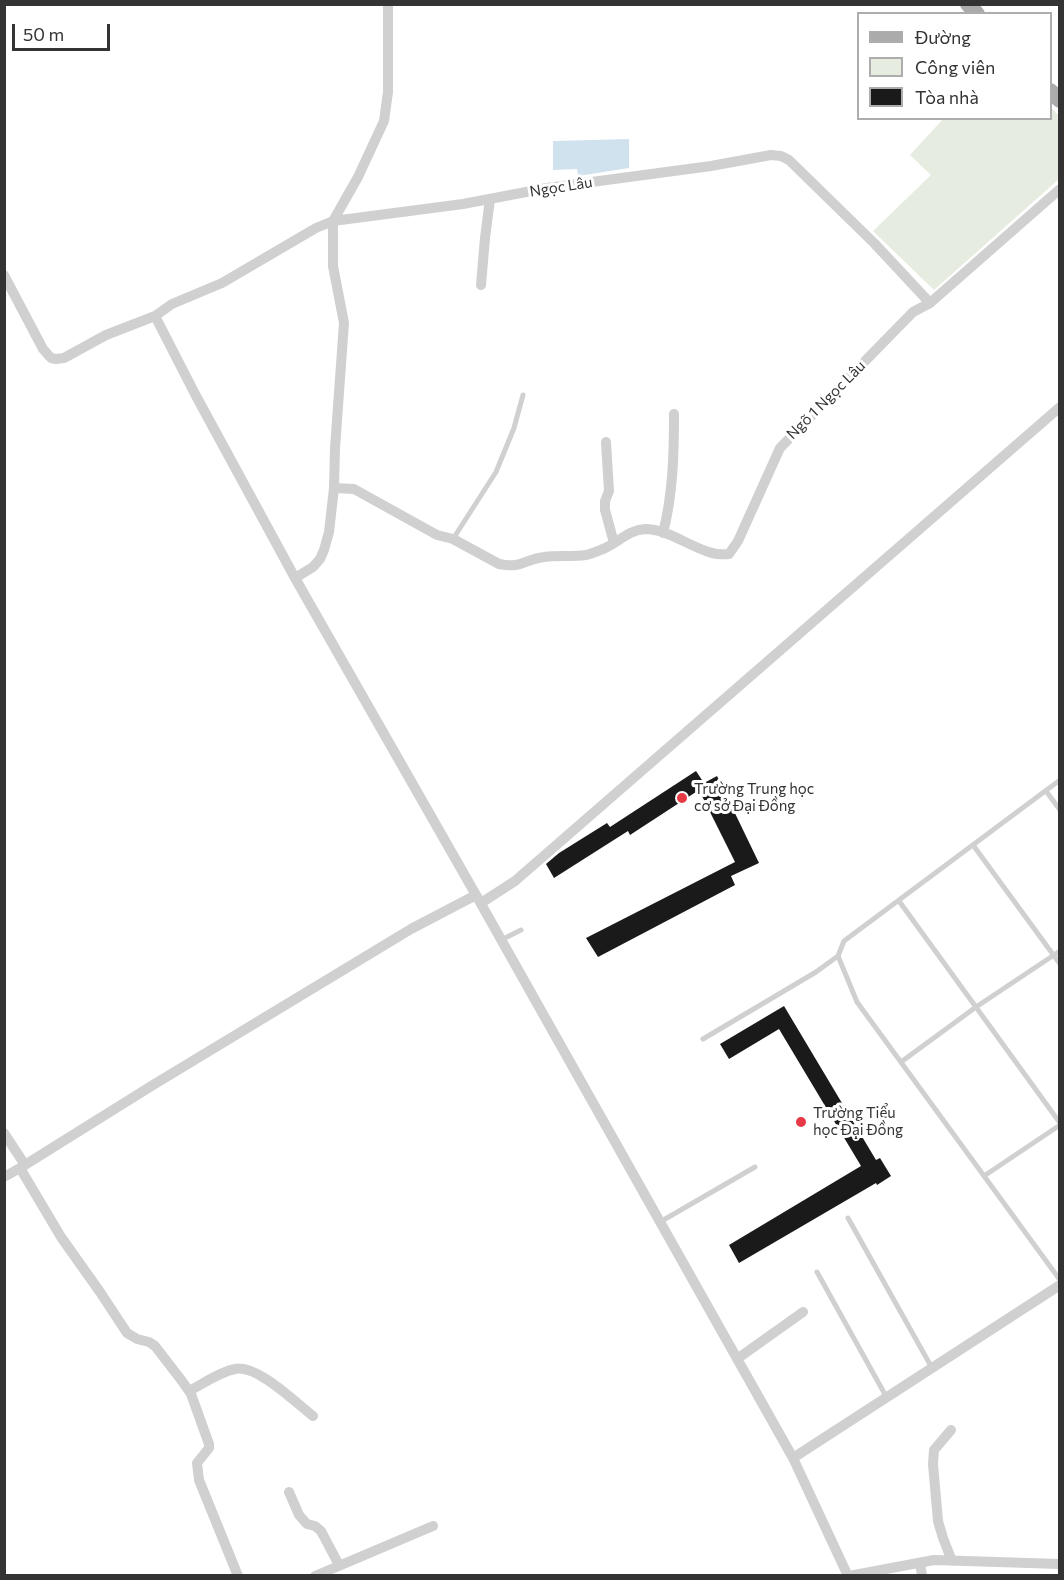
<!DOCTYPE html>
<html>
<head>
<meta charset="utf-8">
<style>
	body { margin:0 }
	#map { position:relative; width:1064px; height:1580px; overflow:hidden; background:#fff; font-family:Commissioner,sans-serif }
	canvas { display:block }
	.frame { position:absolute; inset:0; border:6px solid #333; pointer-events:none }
	.legend { position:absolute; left:857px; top:12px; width:195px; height:108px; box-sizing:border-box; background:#fff; border:2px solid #adadad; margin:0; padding:8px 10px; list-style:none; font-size:18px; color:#333 }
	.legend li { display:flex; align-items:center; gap:12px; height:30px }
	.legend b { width:30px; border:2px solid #adadad }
	.scale { position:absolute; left:12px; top:24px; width:98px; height:27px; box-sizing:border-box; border:3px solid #333; border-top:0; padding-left:8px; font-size:18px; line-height:21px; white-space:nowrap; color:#333; -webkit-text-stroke:4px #fff; paint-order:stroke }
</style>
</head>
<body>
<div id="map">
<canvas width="1064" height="1580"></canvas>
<div class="frame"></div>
<ul class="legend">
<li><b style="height:8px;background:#ababab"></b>Đường</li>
<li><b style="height:16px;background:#e6ecdf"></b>Công viên</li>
<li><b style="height:16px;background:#1a1a1a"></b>Tòa nhà</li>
</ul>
<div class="scale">50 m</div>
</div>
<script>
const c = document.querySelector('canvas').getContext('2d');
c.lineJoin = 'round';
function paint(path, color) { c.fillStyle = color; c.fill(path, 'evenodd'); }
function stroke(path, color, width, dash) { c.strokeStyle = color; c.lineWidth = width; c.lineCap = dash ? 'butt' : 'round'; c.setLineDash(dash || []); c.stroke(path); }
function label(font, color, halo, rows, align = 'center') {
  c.font = font + ' Commissioner,sans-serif'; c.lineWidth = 6; c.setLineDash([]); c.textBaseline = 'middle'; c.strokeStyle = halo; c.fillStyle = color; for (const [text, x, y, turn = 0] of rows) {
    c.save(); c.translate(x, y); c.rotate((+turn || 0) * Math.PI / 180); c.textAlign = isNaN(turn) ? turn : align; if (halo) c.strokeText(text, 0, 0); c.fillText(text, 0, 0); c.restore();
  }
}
const green = new Path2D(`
	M1051 107 1059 116V179L934 290 873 231 931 175 910 155 943 119 1050 118Z`);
const water = new Path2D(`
	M629 139V168L578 176 577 169 553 170V141Z`);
const building = new Path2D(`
	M696 771 704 783 717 776 759 863 731 876 735 885 598 957 586 938 735 862 699 790 630 835 628 831 554 878 546 864 559 853 607 823 610 827Z
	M784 1006 876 1160 880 1158 891 1176 877 1185 876 1183 739 1263 729 1245 861 1166 779 1029 729 1059 720 1044Z`);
const lane = new Path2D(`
	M453 539 496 472 514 428 523 395
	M1046 791 1060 810
	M973 845 1060 964
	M899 901 1060 1123
	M501 940 521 930
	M838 956 857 1002 1060 1280
	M703 1039 816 972 838 956 844 941 1060 780
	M901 1062 976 1007 1060 951
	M984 1176 1060 1125
	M848 1218 932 1368
	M660 1222 755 1167
	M817 1272 887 1398`);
const street = new Path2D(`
	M4 275 43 349 51 358 56 359 64 358 106 335 155 316 172 304 222 283 316 228 333 221 463 204 547 188 711 166 771 155 781 156 789 160 874 243 930 303
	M481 285 485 238 490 199
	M155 316 195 394 295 578 476 895 793 1458 848 1576
	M606 442 609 491 605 501V510L614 543
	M334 488 354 489 437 535 453 539 499 564C523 569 524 559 544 557 558 555 572 557 586 555 592 554 598 551 603 549 618 543 628 530 645 529 674 529 701 558 729 554L738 541 780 448 913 312 930 303 1060 189
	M663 533C673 494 674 454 674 414
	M295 578 313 567 320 559 324 550 329 532 334 488 335 448 344 323 333 266V221L358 177 384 121 388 92V4
	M481 903 515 881 1060 407
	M4 1133 25 1165
	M4 1177 20 1168
	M737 1359 803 1312
	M189 1391C203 1384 219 1372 235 1369 257 1364 296 1403 313 1416
	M951 1430 934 1450 933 1464 938 1521 943 1538 952 1561
	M793 1458 1060 1285
	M289 1492 299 1515 307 1524 315 1526 321 1531 339 1565
	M920 1563 922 1576
	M238 1576 199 1480 197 1463 209 1448V1444L191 1394 182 1381 155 1346 149 1342 137 1339 127 1333 100 1292 61 1237 20 1168 153 1085 411 929 476 895
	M315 1576 433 1526
	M849 1576 934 1560 1060 1564`);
const primary = new Path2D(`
	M968 4 977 14
	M1050 91 1060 100`);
const markers = [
	[682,798,6,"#e63946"],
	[801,1122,6,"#e63946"]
];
const streetNames = [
	["Ngọc Lâu",561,187,-9],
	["Ngõ 1 Ngọc Lâu",826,400,-45]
];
const poiNames = [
	["Trường Trung học",694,789],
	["cơ sở Đại Đồng",694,806],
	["Trường Tiểu",813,1113],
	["học Đại Đồng",813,1130]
];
paint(green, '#e6ecdf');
paint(water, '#cfe2ee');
paint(building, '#1a1a1a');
stroke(lane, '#d0d0d0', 5);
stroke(street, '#d0d0d0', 10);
stroke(primary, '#ababab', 16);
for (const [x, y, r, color] of markers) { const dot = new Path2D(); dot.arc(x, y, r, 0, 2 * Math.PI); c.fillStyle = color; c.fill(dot); stroke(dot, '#fff', 2); }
label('15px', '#333', '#fff', streetNames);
label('15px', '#333', '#fff', poiNames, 'left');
</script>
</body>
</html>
